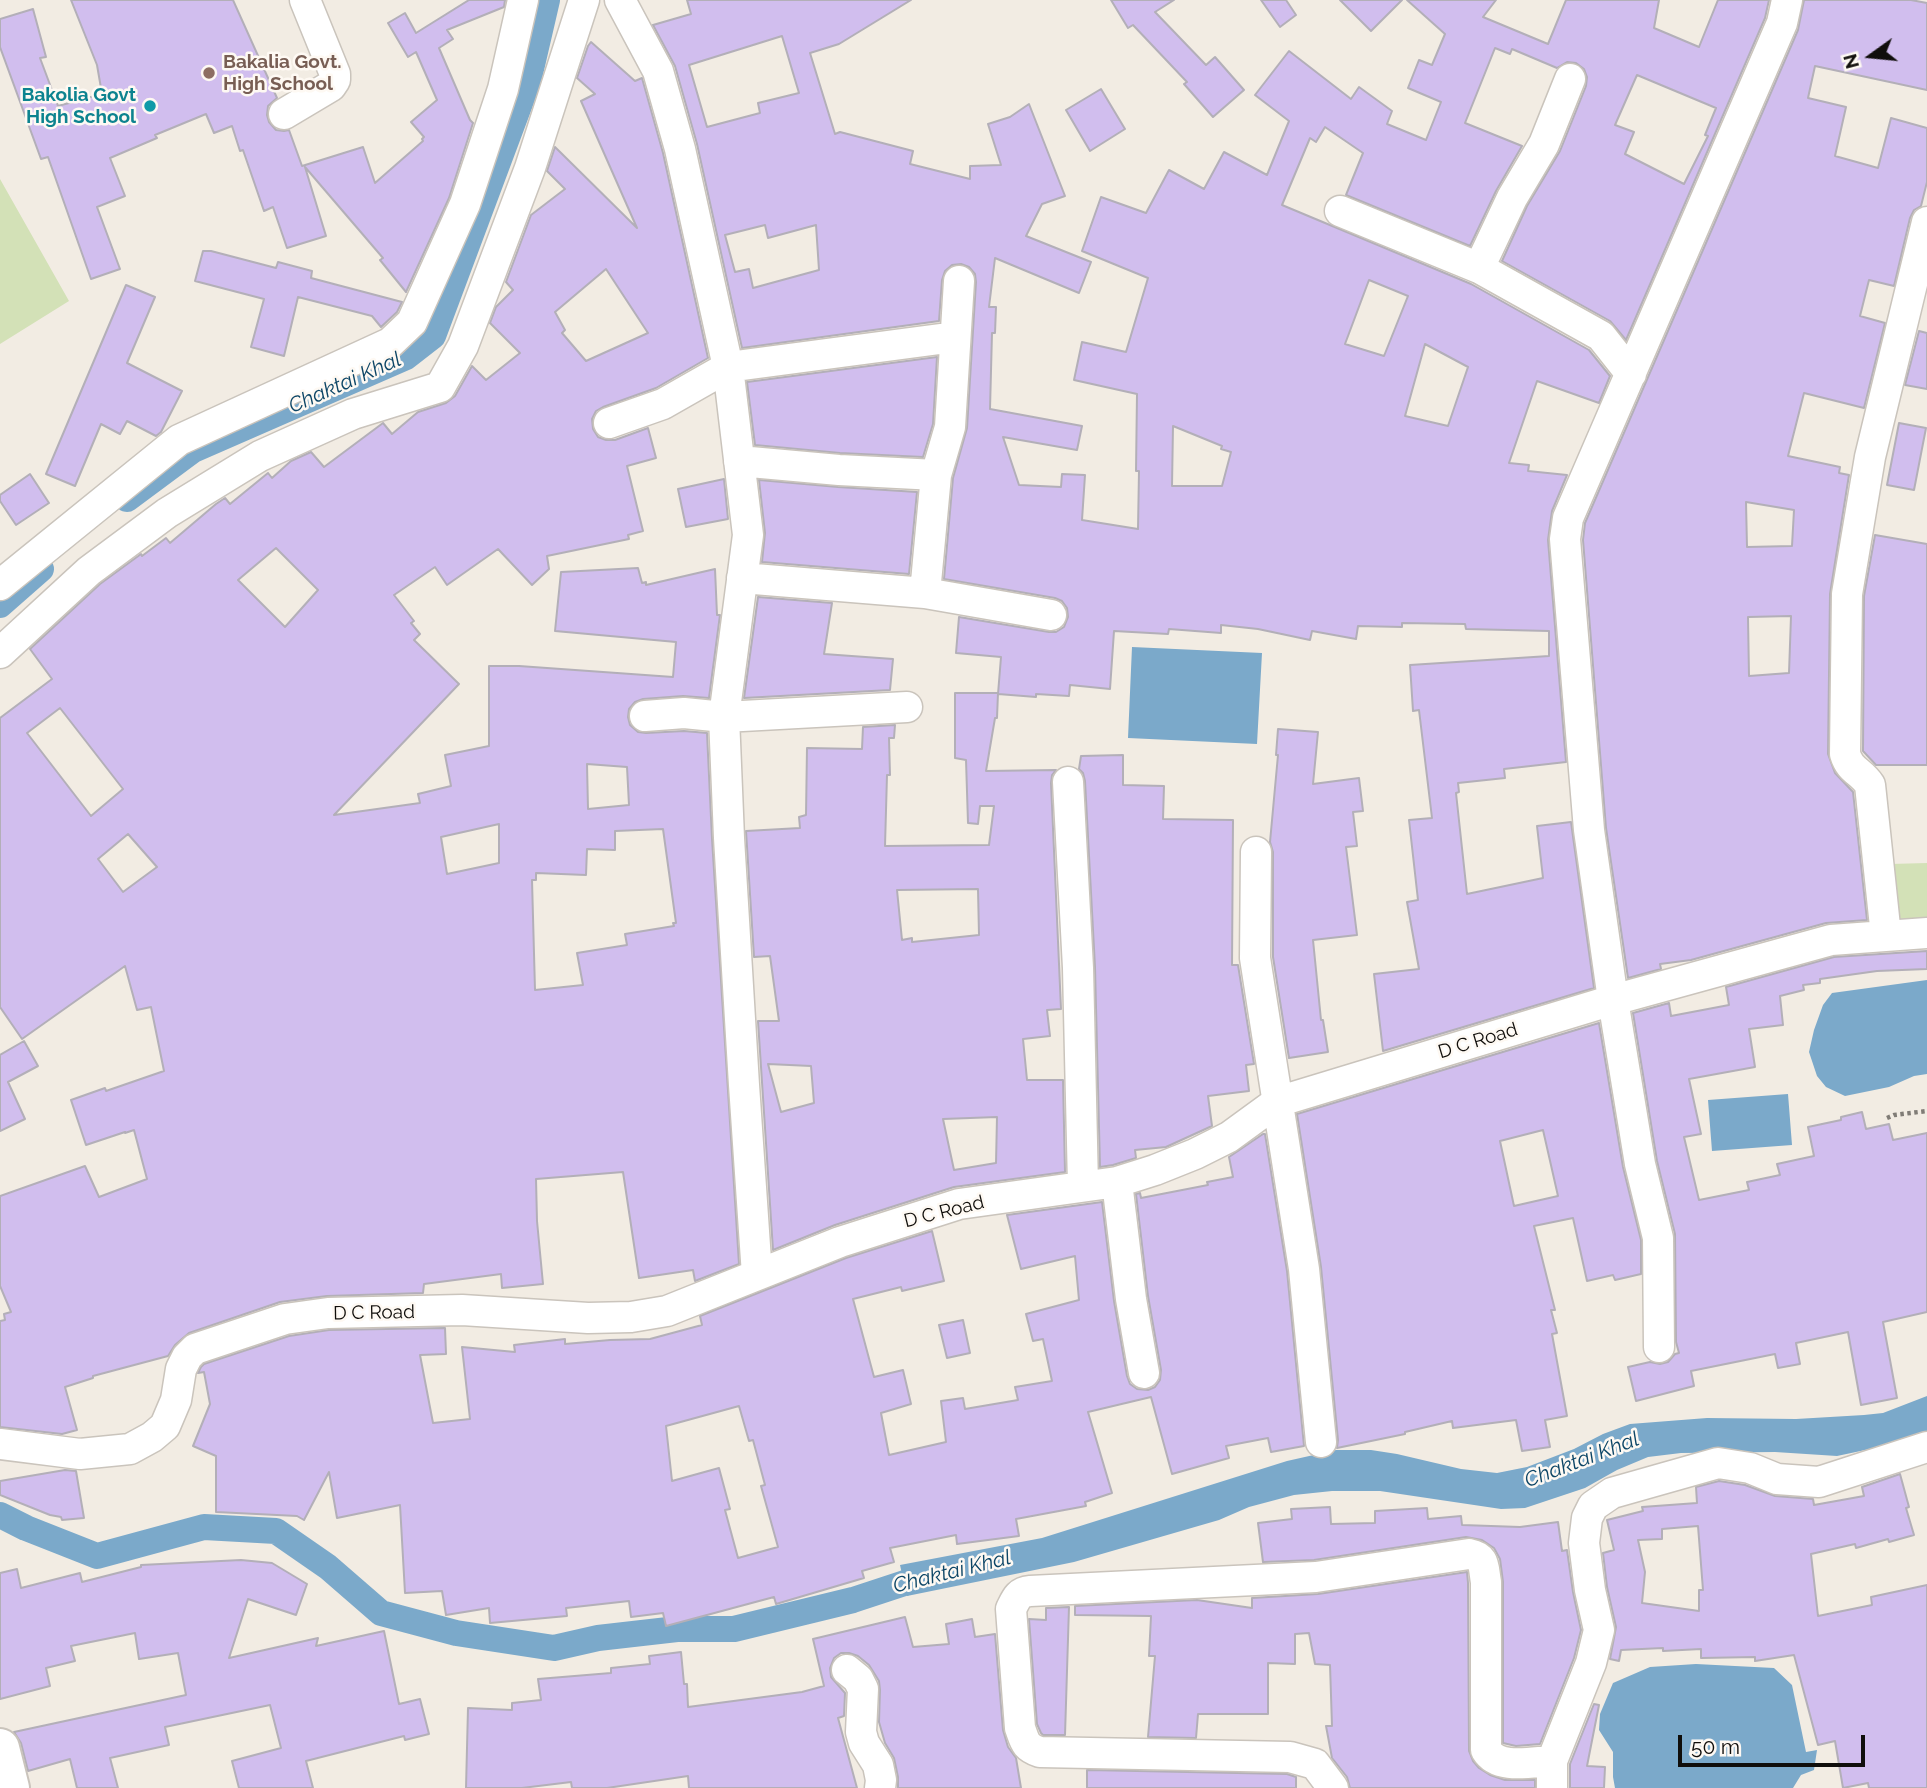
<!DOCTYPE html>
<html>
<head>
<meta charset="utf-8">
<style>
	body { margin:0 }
	#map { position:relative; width:1927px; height:1788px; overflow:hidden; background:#f2ece3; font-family:Raleway,sans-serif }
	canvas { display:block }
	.north { position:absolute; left:1836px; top:21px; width:70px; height:70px; -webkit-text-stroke:5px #fef9f3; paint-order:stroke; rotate:255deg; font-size:19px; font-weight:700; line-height:28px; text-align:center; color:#100e0b }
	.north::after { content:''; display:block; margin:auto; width:24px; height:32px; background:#100e0b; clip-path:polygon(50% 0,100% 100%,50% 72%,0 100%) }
	.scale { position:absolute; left:1678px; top:1735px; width:187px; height:32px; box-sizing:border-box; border:4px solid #100e0b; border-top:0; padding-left:9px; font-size:21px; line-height:24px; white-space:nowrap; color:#100e0b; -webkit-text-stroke:5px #fef9f3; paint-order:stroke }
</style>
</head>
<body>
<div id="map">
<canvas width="1927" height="1788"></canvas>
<div class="north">N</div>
<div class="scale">50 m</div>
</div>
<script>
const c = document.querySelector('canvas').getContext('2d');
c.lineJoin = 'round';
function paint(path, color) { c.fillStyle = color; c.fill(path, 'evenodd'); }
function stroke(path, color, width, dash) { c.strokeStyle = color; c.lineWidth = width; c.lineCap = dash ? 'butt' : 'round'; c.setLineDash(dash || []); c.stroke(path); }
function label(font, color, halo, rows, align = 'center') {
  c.font = font + ' Raleway,sans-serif'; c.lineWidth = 5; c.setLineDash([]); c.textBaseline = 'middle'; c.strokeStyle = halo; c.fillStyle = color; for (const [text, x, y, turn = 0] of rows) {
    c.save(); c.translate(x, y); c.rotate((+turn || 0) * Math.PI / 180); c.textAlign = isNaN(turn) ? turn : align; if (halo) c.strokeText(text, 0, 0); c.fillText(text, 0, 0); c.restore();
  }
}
const green = new Path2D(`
	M0 179 69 301 0 344Z
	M1927 863V926L1892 927 1890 864Z`);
const water = new Path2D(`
	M1132 647 1262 653 1257 744 1128 738Z
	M1927 980V1074L1914 1076 1889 1087 1845 1096 1826 1087 1817 1076 1809 1052 1814 1030 1823 1005 1832 993Z
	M1788 1094 1792 1145 1712 1151 1708 1100Z
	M1927 1396V1436L1922 1438 1837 1456 1775 1452 1681 1453 1648 1457 1617 1470 1585 1488 1525 1508 1501 1509 1380 1491H1332L1294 1495 1249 1507 1219 1520 1074 1562 907 1596 900 1565 1042 1538 1287 1461 1336 1450H1371L1397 1454 1461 1469 1497 1473 1527 1467 1574 1449 1603 1434 1630 1424 1707 1418 1796 1419 1864 1415 1883 1413Z
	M1696 1664 1774 1668 1792 1685 1806 1752 1817 1750 1814 1770 1801 1775 1793 1788H1615L1613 1777V1752L1599 1730 1600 1714 1613 1683 1650 1667Z`);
const canal = new Path2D(`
	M127 499 193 450 406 357 433 336 528 82 547 0
	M0 605 41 569
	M0 1515 26 1528 97 1556 204 1527 276 1531 328 1567 381 1613 456 1633 554 1648 598 1638 677 1629H734L853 1600 938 1572`);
const building = new Path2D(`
	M71 0H233L277 98 268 106 267 115 269 122 276 130 284 131 289 130 302 166 363 147 375 183 423 141 422 139 424 137 411 122 437 100 416 52 408 57 388 23 405 13 416 33 469 0H505L504 7 447 30 453 39 439 48 470 120 473 123 449 198 406 292 380 260 383 258 305 167 326 236 287 248 273 207 264 211 243 150 240 151 232 126 214 133 206 114 155 135 157 138 110 158 125 196 97 207 120 269 91 279 48 157 41 159 0 47V19L33 9 46 57 40 58 58 106 102 94 97 65Z
	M687 0H911L839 44 810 53 835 134 840 132 913 151 910 164 970 179V166L1001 165 988 124 1010 117 1029 104 1065 196 1042 204 1026 236 1091 262 1079 293 995 258 989 307H996L995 333H992L990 409 1082 426 1077 450 1003 437 1019 485 1061 487 1062 474 1085 475 1082 520 1138 529 1139 471H1136L1137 394 1074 380 1082 342 1126 352 1148 278 1082 251 1101 197 1146 213 1169 170 1204 189 1224 152 1267 175 1289 121 1255 95 1289 51 1351 99 1359 87 1392 111 1387 124 1426 140 1441 102 1408 88 1419 60 1432 65 1445 34 1407 0H1496L1483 17 1548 44 1566 0H1659L1654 28 1699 47 1718 0H1769L1765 18 1626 340 1610 321 1502 261 1527 206 1560 151 1586 86 1587 77 1584 69 1576 63 1567 62 1557 68 1512 49 1510 54 1495 48 1465 123 1522 146 1496 191 1470 246 1346 195 1363 153 1325 127 1316 142 1310 138 1282 205 1471 284 1589 350 1610 376 1599 403 1537 381 1509 463 1529 465 1528 471 1567 475 1552 511 1548 540 1566 762 1504 769 1505 778 1458 783 1459 792 1456 793 1467 894 1543 878 1537 826 1571 822 1594 988 1383 1051 1374 974 1419 969 1407 902 1418 900 1409 820 1432 818 1419 710 1413 711 1410 665 1549 656V631L1466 629 1465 624 1402 623V627L1358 626 1356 639 1312 631 1310 640 1258 629 1221 625V633L1169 629 1168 634 1114 631 1110 689 1070 685 1069 696 1036 694V697L998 694 1001 657 956 653 959 617 1049 632H1056L1064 627 1068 617 1067 608 1062 601 1055 598 944 579 953 478 967 428 976 282 975 274 969 267 961 264 952 265 945 271 942 280 939 321 742 348 697 144 675 66 653 25 691 14ZM782 36 799 93 758 103 760 113 707 127 689 65ZM1637 75 1716 108 1705 135 1708 136 1684 184 1625 154 1634 132 1615 125ZM765 225 768 238 816 225 819 270 753 288 749 269 735 272 725 235ZM1369 280 1408 296 1384 356 1345 344ZM1425 344 1468 367 1448 426 1405 416ZM1173 426 1222 446 1221 449 1231 452 1222 486H1172Z
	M1111 0H1174L1155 12 1206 65 1215 57 1244 90 1213 117 1184 84 1187 82 1133 25 1128 28Z
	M1261 0H1286L1296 15 1280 27Z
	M1340 0H1402L1371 31Z
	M1804 0H1911L1927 3V90L1815 66 1808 98 1846 107 1835 156 1878 168 1891 118 1927 128V182L1921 206 1914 210 1910 218 1894 286 1869 280 1860 316 1885 323 1864 408 1804 393 1788 456 1840 467 1839 473 1849 475 1830 594 1828 754 1835 773 1853 792 1867 920 1826 923 1691 960 1660 964 1661 969 1628 978 1606 828 1583 540 1585 523 1798 30ZM1746 502 1794 510 1792 546 1747 547ZM1791 616 1789 673 1749 676 1748 617Z
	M591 42 635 81 642 78 663 153 708 358 656 388 603 407 596 411 592 419 593 429 598 437 606 440H615L648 428 656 458 627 466 643 531 628 535 629 539 547 556 549 569 532 585 498 549 447 585 435 567 394 595 414 621 411 623 420 634 414 640 459 684 334 815 420 803 418 794 451 786 445 755 489 746V666H519L673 677 676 642 555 631 561 572 638 568 642 583 646 582V585L715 569 717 615H720L709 698 683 696 643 699 635 702 629 709 628 717 630 725 638 732 646 733 684 731 707 733 712 839 739 1264 695 1281 693 1270 639 1278 623 1172 536 1179 537 1221 543 1284 502 1288 501 1274 424 1284 423 1293 327 1296 280 1302 189 1333 175 1345 168 1356 93 1376V1378L65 1387 77 1430 62 1434 0 1427V1321L5 1320 4 1314 11 1312 0 1286V1196L85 1166 99 1197 147 1179 134 1130 125 1133V1132L86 1145 71 1100 105 1088 106 1091 164 1071 151 1007 137 1010 125 966 22 1039 0 1007V718L52 679 30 649 100 584 141 554 142 556 166 538 170 543 216 504 225 498 230 504 268 473 272 478 291 461 311 452 324 467 383 423 392 434 418 412 446 403 455 396 472 366 486 380 520 353 490 323 496 307 513 290 506 282 531 215 565 189 547 171 555 147 637 228 581 101 595 94 577 78 588 46ZM606 269 648 333 586 361 562 333 565 330 555 312ZM276 548 318 590 285 627 238 580ZM60 708 123 789 91 816 27 733ZM587 764 627 767 629 805 588 809ZM499 824V863L447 874 441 837ZM663 829 676 923H673L674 926 625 934 627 945 577 953 583 985 535 990 532 880H536V873L586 875 587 849 615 850V831ZM128 834 157 867 123 892 98 859Z
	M1101 89 1125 129 1090 151 1066 110Z
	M203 251H211L276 268 278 262 312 271 311 278 402 302 397 312 381 327 372 316 298 297 284 356 251 347 264 299 195 281Z
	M126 285 155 297 127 363 182 391 161 432 156 436 127 421 120 434 101 424 75 486 46 474Z
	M1919 331 1927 333V389L1905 385Z
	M937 357 933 424 923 457 840 453 755 445 747 382Z
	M1899 423 1926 428 1914 490 1887 485Z
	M30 474 49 503 16 525 0 501V495Z
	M724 479 728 519 686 527 678 489Z
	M759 480 838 487 917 492 909 574 762 562 765 533Z
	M1875 535 1927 544V765H1876L1863 751 1864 596Z
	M758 597 832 603 824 654 893 659 890 690 744 698Z
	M955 693H998L997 718H995L986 771 1056 770 1052 775 1051 783 1061 1009 1047 1010 1050 1036 1023 1039 1027 1080H1063L1065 1172 954 1187 835 1225 773 1250 758 1021H779L770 956 754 957 746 831 800 828 799 817 806 815 807 748 862 749 863 727 895 725 894 738H889L890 775H887L885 846 989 845 994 806H980L978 824 968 823 966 760 955 758ZM978 889 979 935 912 942V938L902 940 897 890ZM768 1064 811 1066 814 1103 781 1112ZM997 1117 996 1163 954 1170 943 1119Z
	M1278 729 1318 732 1313 784 1359 778 1363 811 1353 812 1357 846 1346 847 1357 935 1313 940 1321 1020H1323L1328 1052 1289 1058 1273 957V852L1270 842 1278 755H1276Z
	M1123 755V785L1164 786 1163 819 1233 820 1232 965H1238L1254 1064 1246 1065 1249 1091 1208 1096 1212 1126 1166 1147 1135 1150 1136 1158 1113 1165 1100 1167 1095 967 1085 781 1083 773 1079 769 1081 756Z
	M1927 951V969L1877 971 1820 979V983L1803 985 1804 990 1780 996 1783 1025 1749 1029 1755 1067 1689 1079 1701 1134 1684 1137 1699 1200 1749 1190 1747 1182 1780 1175 1777 1164 1814 1156 1808 1127 1841 1120V1117L1862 1112 1866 1129 1889 1124 1893 1140 1927 1133V1312L1883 1322 1897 1398 1861 1405 1848 1332 1796 1343 1800 1364 1778 1368 1775 1354 1691 1371 1694 1386 1636 1401 1628 1367 1650 1362 1660 1364 1668 1362 1675 1354 1679 1353 1676 1342 1675 1234 1657 1161 1633 1013 1669 1003 1671 1016 1729 1005 1726 987 1834 957Z
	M1599 1023 1623 1167 1641 1240V1274L1615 1280 1613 1275 1587 1281 1573 1218 1534 1226 1555 1310H1551L1557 1333 1552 1334 1567 1416 1545 1420 1550 1447 1522 1451 1516 1420 1453 1428 1452 1421 1405 1432V1434L1337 1448 1338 1440 1321 1267 1297 1114ZM1543 1130 1558 1196 1514 1206 1500 1141Z
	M24 1041 38 1066 8 1082 25 1119 0 1131V1055Z
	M1263 1134H1265L1287 1271 1304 1446 1271 1452 1268 1438 1226 1446 1229 1458 1172 1474 1151 1397 1088 1412 1112 1493 1085 1502 1086 1506 1016 1519 1019 1536 957 1544 956 1535 890 1548 894 1562 862 1571 864 1578 776 1604 774 1597 666 1626 663 1613 631 1617 629 1601 566 1608 567 1616 490 1623 489 1608 446 1615 442 1591 405 1593 400 1505 337 1518 329 1472 304 1520 297 1516 216 1512V1456L193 1446 210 1404 204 1372 198 1373 201 1367 204 1364 289 1336 329 1330 445 1328 446 1354 420 1355 433 1423 470 1419 462 1347 515 1352 514 1345 565 1339V1344L610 1340 650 1339 702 1325 700 1316 846 1258 932 1231 944 1281 902 1291 901 1287 853 1299 874 1377 903 1370 911 1404 881 1413 889 1455 946 1442 941 1401 963 1398 965 1409 1018 1400 1015 1387 1052 1381 1043 1339 1033 1341 1026 1314 1079 1300 1075 1256 1021 1269 1007 1215 1102 1202 1114 1301 1127 1376 1130 1384 1137 1389 1148 1390 1155 1387 1160 1380 1161 1370 1148 1296 1136 1194 1140 1193 1141 1198 1208 1185 1207 1182 1233 1177 1229 1157ZM739 1406 749 1441 753 1440 765 1485 761 1486 778 1547 738 1558 725 1510 730 1509 719 1468 672 1481 666 1426Z
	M963 1320 970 1353 947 1358 939 1325Z
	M65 1470 76 1471 84 1518 62 1520 61 1517 50 1515 0 1495V1481Z
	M1900 1474 1909 1507 1906 1508 1914 1535 1889 1542 1888 1539 1856 1548 1855 1544 1811 1554 1818 1616 1872 1605 1871 1597 1927 1585V1788H1869L1868 1783 1843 1788 1835 1741 1818 1745 1794 1655 1755 1661V1657L1701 1658V1649L1663 1651V1648L1621 1650 1619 1661 1610 1659 1616 1627 1607 1587 1603 1553 1614 1550 1607 1520 1643 1511 1642 1507 1697 1503 1696 1487 1719 1481 1745 1485 1775 1496 1813 1499 1814 1505 1864 1496 1862 1487ZM1698 1526 1703 1590H1699V1611L1642 1603 1645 1572 1638 1540 1662 1539V1529Z
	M1330 1507 1331 1524 1375 1523V1511L1427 1508 1428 1519 1461 1516 1462 1525 1520 1527 1558 1522 1562 1551 1567 1550 1573 1592 1581 1630 1574 1658 1540 1744 1516 1746 1503 1743V1582L1500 1559 1494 1548 1482 1540 1466 1537 1314 1560 1263 1562 1258 1523 1292 1519 1291 1509Z
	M241 1560 272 1563 307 1584 296 1615 248 1599 229 1658 318 1638 316 1646 384 1631 399 1704 420 1699 429 1734 405 1740 404 1736 306 1761 313 1788H239L232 1761 281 1748 270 1705 165 1727 169 1745 110 1758 118 1788H77L70 1759 28 1771 21 1743 14 1732 186 1695 178 1653 139 1659 135 1633 71 1646 75 1661 46 1668 50 1686 0 1699V1573L17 1569 21 1588 80 1573 82 1582 141 1567V1565Z
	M1467 1572 1468 1583 1469 1751 1473 1761 1479 1768 1490 1775 1505 1780H1535V1788H1350L1347 1777 1332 1758 1326 1726H1332L1330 1665 1315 1664 1309 1633 1295 1634V1664L1268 1663V1714H1198L1196 1738 1148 1737 1155 1656H1149L1151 1616 1075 1615V1606L1197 1600 1252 1608V1598L1318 1594Z
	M1069 1607 1065 1735H1043L1041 1733 1037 1724 1029 1619 1046 1620V1608Z
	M905 1617 913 1647 949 1644 946 1624 972 1619 975 1637 995 1634 1003 1730 1008 1747 1016 1758 1021 1788H898V1777L894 1758 885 1743 879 1722 880 1690 879 1681 869 1665 858 1656 849 1653H841L834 1658 830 1668 831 1677 845 1693 844 1716 838 1718 857 1788H689L688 1776 607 1788H572L571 1782 522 1788H466L468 1708 512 1710V1703L541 1700 538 1679 611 1673V1668L650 1664 649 1656 681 1652 684 1684H687L688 1707 802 1692 824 1686 813 1639Z
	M1594 1704 1599 1705 1587 1766 1605 1767 1604 1788H1570V1764Z
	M1087 1770 1287 1774 1296 1777V1788H1087Z`);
const path = new Path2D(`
	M1887 1118 1894 1115 1927 1111`);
const street = new Path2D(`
	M620 0 658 71 680 149 728 367 748 535 724 717 729 838 744 1085 757 1275
	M284 114 331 86 335 80V74L305 0
	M1340 211 1479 268 1601 336 1631 374
	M1479 268 1512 198 1544 144 1570 79
	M609 423 663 404 728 367 955 337
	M739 461 839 470 936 475
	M742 578 925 593 1051 615
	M0 585 179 440 390 343 412 322 465 204 503 89 523 0
	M925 593 936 475 950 427 959 281
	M0 653 89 571 167 513 260 456 353 414 440 387 463 346 530 168 584 0
	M645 716 684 713 724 717 907 707
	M1068 782 1078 968 1083 1186
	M1256 852 1255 958 1304 1269 1321 1442
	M1886 936 1870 785C1861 771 1850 771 1845 754L1847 594 1870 457 1927 222
	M1117 1182 1131 1299 1144 1373
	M1659 1347 1658 1238 1640 1164 1613 1000 1589 830 1565 539 1568 518 1782 23 1787 0
	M0 1444 80 1454 130 1449 152 1437 165 1426 176 1400 181 1369 187 1357 195 1349 285 1319 328 1313 462 1310 588 1318 631 1317 667 1311 840 1242 959 1204 1117 1182 1155 1170 1195 1154 1229 1137 1277 1102 1613 1000 1831 940 1927 933
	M847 1670 858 1679 863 1689 861 1732 864 1743 878 1765 881 1780 880 1788
	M1333 1788 1315 1764 1290 1757 1040 1752C1025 1747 1025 1742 1020 1728L1011 1609C1016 1599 1018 1592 1030 1591L1316 1577 1469 1554C1486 1557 1483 1567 1486 1582V1750C1498 1770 1531 1762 1552 1761
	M1552 1788V1761L1591 1663 1599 1630 1590 1590 1584 1543 1587 1518 1593 1506 1612 1493 1718 1463 1750 1468 1777 1479 1819 1482 1927 1447`);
const secondary = new Path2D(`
	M0 1748 10 1788`);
const markers = [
	[209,73,7,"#8d6e63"],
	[150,106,7,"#0f9aa8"]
];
const educationNames = [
	["Bakalia Govt.",223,62],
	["High School",223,84]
];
const cultureNames = [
	["Bakolia Govt",136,95],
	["High School",136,117]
];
const streetNames = [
	["D C Road",1478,1041,-17],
	["D C Road",944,1212,-14],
	["D C Road",374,1313,-1]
];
const waterNames = [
	["Chaktai Khal",345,383,-24],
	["Chaktai Khal",1582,1460,-21],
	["Chaktai Khal",952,1572,-14]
];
paint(green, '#d3e1b7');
paint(water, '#7ba9ca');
stroke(canal, '#7ba9ca', 26);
paint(building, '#d1beee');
stroke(building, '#b3afb8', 2);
stroke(street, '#cac4bc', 33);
stroke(secondary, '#cac4bc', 42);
stroke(path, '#807c76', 4.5, [3.5, 3.5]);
stroke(street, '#fff', 30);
stroke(secondary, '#fff', 38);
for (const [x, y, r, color] of markers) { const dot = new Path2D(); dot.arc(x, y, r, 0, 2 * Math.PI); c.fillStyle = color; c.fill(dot); stroke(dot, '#fef9f3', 2.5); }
label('bold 19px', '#785e54', '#fef9f3', educationNames, 'left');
label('bold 19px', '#0d838f', '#fef9f3', cultureNames, 'right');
label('19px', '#100e0b', '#fef9f3', streetNames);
label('italic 21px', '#0c4566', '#fef9f3', waterNames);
</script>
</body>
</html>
